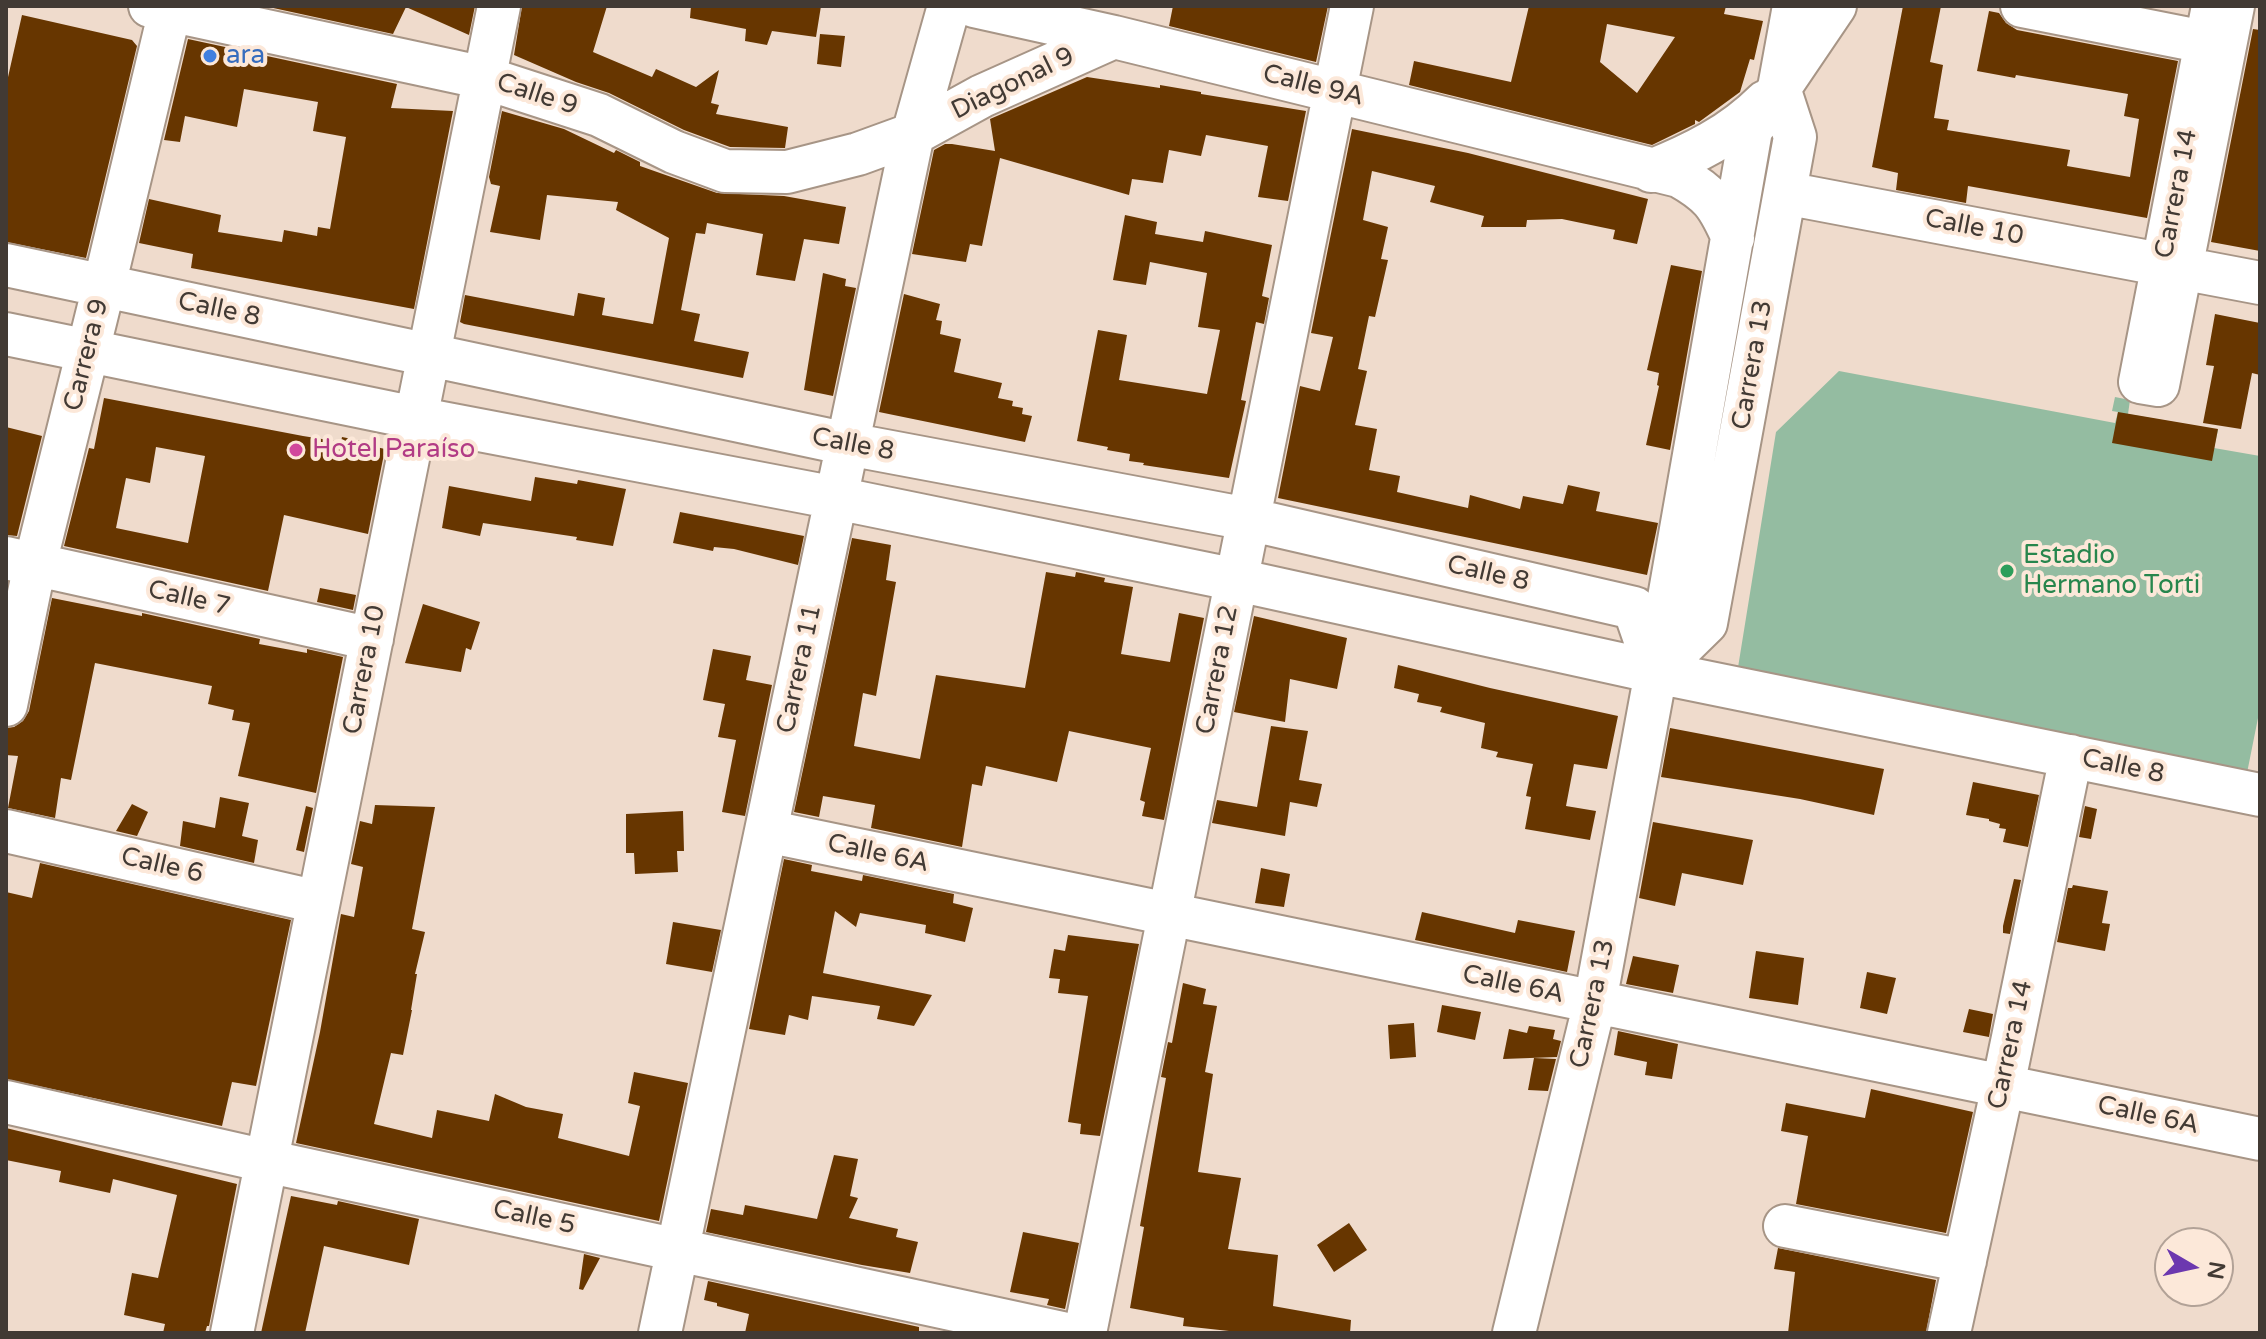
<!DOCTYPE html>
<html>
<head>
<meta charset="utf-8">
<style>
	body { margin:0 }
	#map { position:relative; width:2266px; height:1339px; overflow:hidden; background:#efdbcc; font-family:"Varela Round",sans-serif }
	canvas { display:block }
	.frame { position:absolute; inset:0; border:8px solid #423a34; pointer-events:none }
	.north { position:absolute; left:2154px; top:1227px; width:80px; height:80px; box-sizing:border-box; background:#fce8d9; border:2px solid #b2a297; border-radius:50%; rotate:99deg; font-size:22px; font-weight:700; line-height:32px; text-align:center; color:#423a34 }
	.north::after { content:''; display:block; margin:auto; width:28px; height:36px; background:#6c38af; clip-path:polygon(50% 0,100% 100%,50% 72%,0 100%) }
</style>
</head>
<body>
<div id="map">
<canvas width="2266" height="1339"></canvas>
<div class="frame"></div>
<div class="north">N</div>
</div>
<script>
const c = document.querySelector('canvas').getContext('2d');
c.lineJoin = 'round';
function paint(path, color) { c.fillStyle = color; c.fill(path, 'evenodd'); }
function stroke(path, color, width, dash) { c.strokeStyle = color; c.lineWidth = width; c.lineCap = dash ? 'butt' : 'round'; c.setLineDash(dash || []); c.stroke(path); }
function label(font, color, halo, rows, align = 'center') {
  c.font = font + ' "Varela Round",sans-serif'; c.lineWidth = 8; c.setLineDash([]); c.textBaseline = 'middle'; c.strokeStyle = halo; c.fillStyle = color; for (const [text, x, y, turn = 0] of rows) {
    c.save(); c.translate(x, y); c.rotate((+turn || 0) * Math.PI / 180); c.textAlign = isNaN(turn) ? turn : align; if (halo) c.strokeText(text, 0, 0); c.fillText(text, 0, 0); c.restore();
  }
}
const green = new Path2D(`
	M1839 371 2115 423 2118 412 2112 411 2115 397 2130 400 2128 414 2218 430 2214 448 2260 456V708L2246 778 1735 686 1776 432Z`);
const building = new Path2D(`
	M264 6H475L469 35 406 7 393 34Z
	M522 6H607L593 52 652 77 656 69 696 87 719 70 711 103 719 105 716 114 788 127 785 148 730 147 684 130 609 93 576 82 514 55Z
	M691 6H821L816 37 772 31 767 45 745 41 746 29 690 18Z
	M1173 6H1328L1316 62 1169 26Z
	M1529 6H1726L1724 14 1763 21 1754 60 1750 59 1740 92 1699 122 1695 120V124L1652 145 1409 85 1414 61 1511 82ZM1607 24 1675 37 1637 93 1600 62Z
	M1903 6H1941L1930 62 1943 65 1934 118 1949 120 1947 130 2070 150 2067 166 2130 177 2139 119 2124 116 2128 94 2016 75 2015 78 1977 71 1989 11 1999 13 2006 23 2017 30 2178 61 2147 218 1968 186 1966 203 1896 190 1898 173 1872 167Z
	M22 15 132 40 137 46 86 258 6 242V86Z
	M2253 29 2260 30V251L2211 242Z
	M820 34 845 36 841 67 817 64Z
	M188 39 397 84 391 108 453 111 414 309 191 268 193 254 139 243 149 199 221 215 218 232 282 242 284 230 317 236 318 227 330 229 346 137 313 131 318 102 244 89 237 127 185 116 180 142 164 140Z
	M1087 77 1160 88V85L1201 92V94L1306 111 1288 201 1258 197 1268 146 1206 135 1201 156 1169 150 1163 183 1132 179 1129 195 1000 158 982 246 970 244 966 262 912 254 934 150 945 144H952L995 151 990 119Z
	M502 111 564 129 614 153 616 150 640 162V166L717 193 784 196 846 207 839 244 804 239 795 281 756 275 763 234 707 223 705 234 696 233 681 310 700 314 694 341 749 352 743 378 464 324 460 322 465 295 574 316 578 293 605 298 602 315 653 324 669 238 616 210 618 202 547 195 540 240 490 232 500 186 491 184 489 177Z
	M1352 129 1468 153 1648 199 1637 244 1613 239 1615 230 1562 219 1527 220 1526 227H1481L1484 216 1430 202 1435 186 1372 171 1363 220 1388 227 1381 259 1388 260 1375 317 1369 316 1358 369 1367 371 1355 425 1377 429 1369 470 1400 476 1397 492 1468 508 1470 495 1520 509 1523 496 1563 504 1568 485 1600 492 1596 511 1658 523 1647 575 1278 498 1300 386 1320 391 1333 337 1311 333Z
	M1125 215 1157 222 1155 234 1203 242 1205 231 1272 245 1262 296 1269 298 1264 324 1256 322 1241 400 1246 401 1229 478 1143 465 1144 463 1129 461 1130 454 1107 450 1108 447 1077 441 1098 330 1127 335 1119 380 1207 394 1220 330 1198 327 1207 273 1150 262 1146 285 1113 280Z
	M1671 265 1702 271 1670 450 1646 445 1659 386 1657 385 1659 373 1647 370Z
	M823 273 846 279 845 286 856 288 833 396 804 390Z
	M904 294 940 304 936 320 942 321 940 334 961 339 954 372 1002 383 998 398 1013 401 1012 406 1023 408 1022 414 1032 416 1025 442 879 412Z
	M2215 314 2260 323V375L2252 373 2241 429 2203 423 2214 366 2206 365Z
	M104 398 303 436 341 442 342 437 367 442V445L385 449 368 534 284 515 268 591 64 546 89 448 94 449ZM156 447 205 456 188 543 116 528 126 478 150 483Z
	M2118 412 2218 429 2212 461 2112 443Z
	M6 427 42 436 17 536 6 535Z
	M535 477 577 484 578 480 626 489 613 546 576 540 577 537 483 523 480 536 442 528 449 486 531 501Z
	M680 512 804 536 798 565 734 549 714 547 713 551 673 543Z
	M852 538 891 545 886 580 896 582 876 696 863 693 854 746 920 759 936 675 1025 688 1046 572 1075 577 1076 572 1105 578 1104 582 1133 587 1121 654 1170 662 1179 613 1204 618 1164 820 1142 816 1145 802 1140 800 1151 748 1069 731 1057 782 986 766 982 786 972 784 962 847 871 828 875 805 823 796 819 817 794 812Z
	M320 588 356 595 353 610 317 602Z
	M52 598 142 616V613L260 639 259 644 307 653V649L343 657 316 793 238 776 250 723 232 720 234 710 208 704 212 686 95 663 71 780 61 778 55 818 8 808 18 756 6 755V728L14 727 23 721 29 711Z
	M423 604 480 622 471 650 466 648 461 672 405 663Z
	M1254 616 1347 638 1337 689 1290 679 1285 722 1234 712Z
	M713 649 751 656 746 680 772 685 745 816 722 812 736 740 718 737 725 704 703 700Z
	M1398 665 1490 688 1618 716 1607 769 1574 764 1566 806 1596 811 1590 840 1525 829 1531 797 1526 796 1533 764 1496 757 1498 752 1481 748 1485 723 1440 712 1442 707 1417 702 1419 694 1394 688Z
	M1271 726 1308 731 1299 780 1322 784 1317 807 1290 802 1285 836 1212 823 1217 800 1257 807Z
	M1670 728 1884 769 1874 815 1800 799 1661 777Z
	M1973 782 2039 795 2028 847 2003 842 2006 829 1999 828 2000 824 1989 821V819L1966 815Z
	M220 797 249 803 242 836 258 840 254 863 180 846 183 821 215 828Z
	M132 804 148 812 137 836 116 831Z
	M375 805 435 807 412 929 425 932 415 974H417L411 1010H412L403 1055 391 1053 374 1124 432 1138 437 1110 489 1121 495 1094 526 1107 563 1114 558 1138 629 1156 640 1106 628 1103 634 1072 688 1083 659 1221 296 1143 320 1032 341 914 354 917 363 867 351 864 360 821 372 824Z
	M306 806 313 808 304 852 296 850Z
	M2085 806 2097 809 2091 839 2079 837Z
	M683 811 684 851H677L678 872 635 874 634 853H626V814Z
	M1653 822 1753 840 1743 885 1682 873 1675 906 1639 898Z
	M784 859 812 865 811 871 862 881 863 875 954 894 953 903 973 908 965 942 925 933 926 925 860 913 856 927 835 911 823 973 932 995 914 1026 877 1019 880 1006 812 996 808 1020 789 1015 785 1035 749 1029Z
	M40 863 291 920 256 1086 232 1082 222 1126 6 1079V892L32 898Z
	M1261 868 1290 874 1284 907 1255 903Z
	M2014 879 2021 880 2010 934 2003 933V926Z
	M2073 885 2108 891 2102 923 2110 924 2105 951 2057 942 2068 888H2072Z
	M1422 912 1515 933 1518 920 1575 931 1567 972 1415 940Z
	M673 922 721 930 712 972 666 964Z
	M1068 935 1139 944 1100 1136 1080 1134 1081 1124 1068 1122 1088 996 1058 993 1060 979 1049 978 1054 949 1065 951Z
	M1756 951 1804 958 1798 1005 1749 998Z
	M1633 956 1679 965 1673 993 1626 984Z
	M1867 972 1896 978 1887 1014 1860 1008Z
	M1183 983 1206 989 1203 1004 1217 1006 1205 1072 1213 1074 1198 1172 1241 1178 1228 1249 1278 1255 1273 1306 1351 1320 1350 1333H1228L1229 1331 1183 1326 1184 1318 1130 1308 1144 1227 1140 1226 1166 1078 1161 1077 1168 1042 1172 1043Z
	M1442 1005 1481 1012 1475 1040 1437 1032Z
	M1969 1009 1993 1014 1989 1037 1963 1032Z
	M1414 1023 1416 1057 1390 1059 1388 1025Z
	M1529 1026 1555 1030 1553 1039 1561 1041 1557 1057 1503 1059 1509 1029 1527 1033Z
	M1618 1031 1678 1044 1672 1079 1645 1075 1647 1062 1614 1055Z
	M1534 1058 1556 1059 1548 1091 1528 1090Z
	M1871 1089 1973 1112 1946 1233 1796 1204 1808 1136 1781 1131 1786 1103 1865 1118Z
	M6 1128 237 1184 209 1326H207L205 1333H163L165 1324 124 1315 132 1273 158 1278 177 1195 113 1179 110 1193 59 1182 61 1171 6 1160Z
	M834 1155 858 1159 850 1196 858 1198 849 1218 898 1229 896 1237 918 1242 910 1273 862 1265 706 1232 711 1209 743 1215 745 1205 817 1219Z
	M291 1196 337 1205 338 1201 419 1219 409 1265 324 1246 305 1333H261Z
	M1349 1223 1367 1250 1334 1272 1317 1245Z
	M1023 1232 1079 1243 1065 1309 1047 1305 1049 1299 1010 1292Z
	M1778 1248 1936 1280 1926 1333H1788L1795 1272 1774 1269Z
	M584 1254 600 1258 583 1290 579 1289Z
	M708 1281 919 1327V1333H745L749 1314 717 1306V1303L704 1300Z`);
const minor = new Path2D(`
	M150 6 485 78 599 115 674 152 725 171 787 172 858 154 913 134 982 96 1114 37
	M974 6 1114 37 1679 176C1711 194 1718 204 1733 238
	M2022 6 2225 46
	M2213 6 2140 382 2158 385 2233 6
	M1651 171C1693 154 1732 135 1765 102
	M1785 193 2260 283
	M6 265 848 444 1248 519 1634 608 1656 672
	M6 334 416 418 836 498 1237 580 1656 672 2260 795
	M6 558 372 639
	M1656 672 1706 623 1795 137 1779 88 1794 6
	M6 705 35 564 104 286 171 6
	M6 831 318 902
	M766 831 2260 1139
	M6 1102 266 1161 1062 1333
	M1785 1226 1965 1261
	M232 1333 499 6
	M660 1333 913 134 949 6
	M1085 1333 1352 6
	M1514 1333 1595 1002 1656 672 1751 130 1835 6
	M1949 1333 2003 1086 2071 756`);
const markers = [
	[210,56,8,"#3f7fe0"],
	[296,450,8,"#d1479c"],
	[2007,571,8,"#2e9e5b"]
];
const shopNames = [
	["ara",226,56]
];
const streetNames = [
	["Diagonal 9",1013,84,-26],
	["Calle 9A",1313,86,14],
	["Calle 9",537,95,18],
	["Carrera 14",2177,194,-79],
	["Calle 10",1974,228,11],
	["Calle 8",219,310,12],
	["Carrera 9",87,355,-76],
	["Carrera 13",1753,365,-80],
	["Calle 8",853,445,11],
	["Calle 8",1488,574,13],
	["Calle 7",189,599,13],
	["Carrera 11",800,669,-78],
	["Carrera 10",365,670,-79],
	["Carrera 12",1218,670,-79],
	["Calle 8",2123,767,12],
	["Calle 6A",878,854,12],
	["Calle 6",162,866,13],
	["Calle 6A",1513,985,12],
	["Carrera 13",1593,1004,-78],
	["Carrera 14",2011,1045,-78],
	["Calle 6A",2148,1116,12],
	["Calle 5",534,1218,12]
];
const hotelNames = [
	["Hotel Paraíso",312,450]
];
const leisureNames = [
	["Estadio",2023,556],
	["Hermano Torti",2023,586]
];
paint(green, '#94bca1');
paint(building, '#673600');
stroke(minor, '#a79586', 46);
stroke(minor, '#fff', 42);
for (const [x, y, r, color] of markers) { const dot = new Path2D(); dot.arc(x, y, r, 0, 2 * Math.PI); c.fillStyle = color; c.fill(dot); stroke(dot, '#fce8d9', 3); }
label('26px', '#366cbe', '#fce8d9', shopNames, 'left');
label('26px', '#423a34', '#fce8d9', streetNames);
label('26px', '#b23c85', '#fce8d9', hotelNames, 'left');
label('26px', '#27864d', '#fce8d9', leisureNames, 'left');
</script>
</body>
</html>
